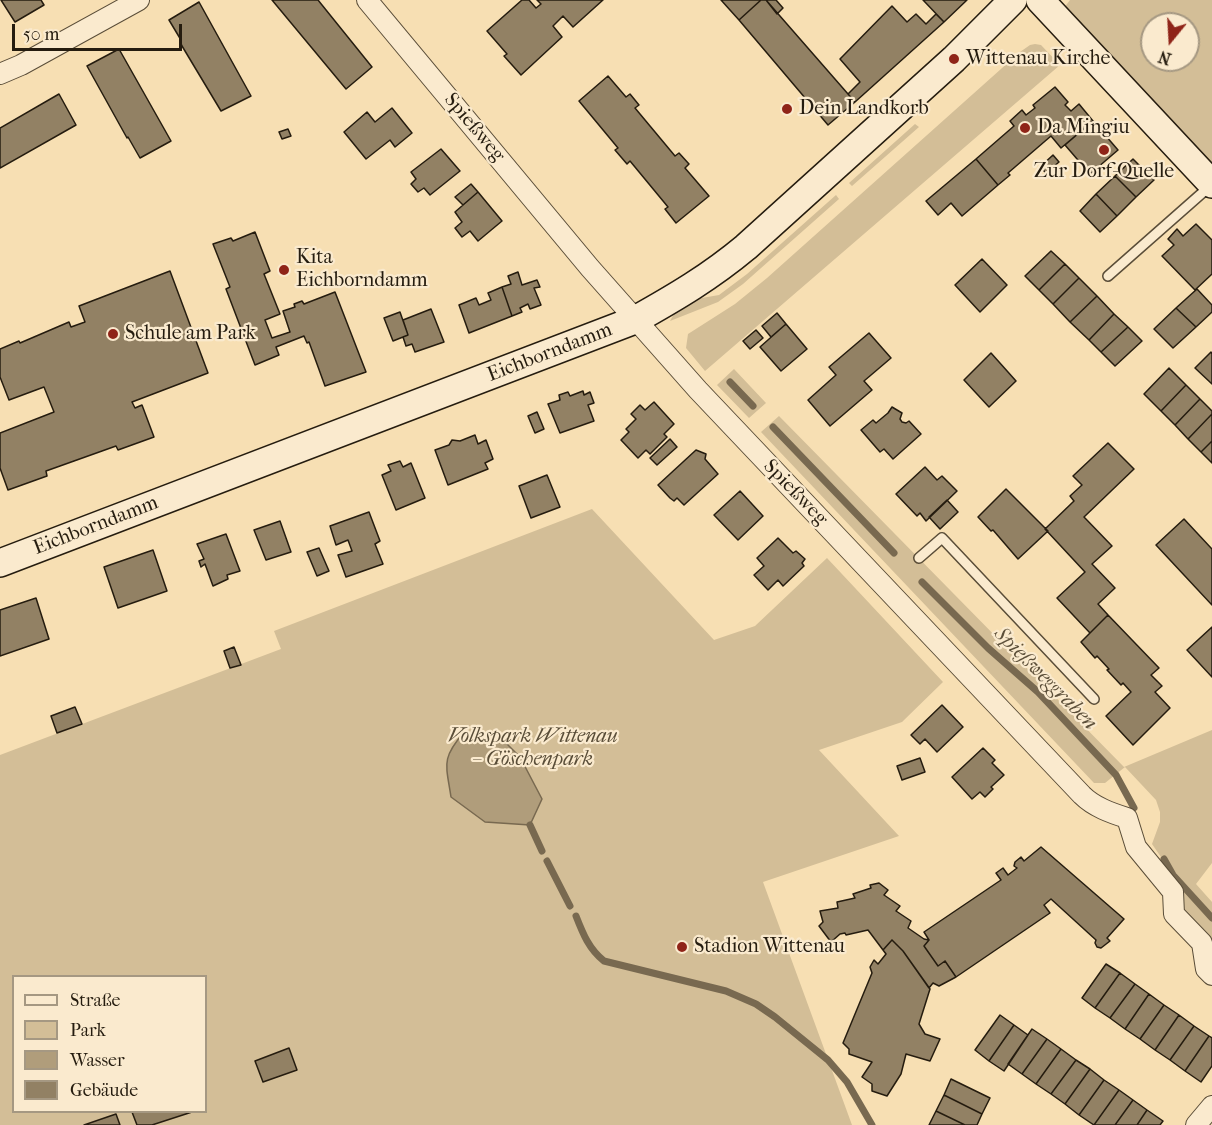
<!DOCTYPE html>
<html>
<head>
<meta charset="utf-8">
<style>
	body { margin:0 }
	#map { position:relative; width:1212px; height:1125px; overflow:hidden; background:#f7dfb3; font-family:"IM FELL French Canon",serif }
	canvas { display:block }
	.legend { position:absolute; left:12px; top:975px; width:195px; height:138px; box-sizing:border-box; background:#faeace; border:2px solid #a59882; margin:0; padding:8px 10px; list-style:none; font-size:18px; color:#251c0f }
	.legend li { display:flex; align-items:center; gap:12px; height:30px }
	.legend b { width:30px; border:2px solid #a59882 }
	.north { position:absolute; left:1140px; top:12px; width:60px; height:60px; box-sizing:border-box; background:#faeace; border:2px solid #a59882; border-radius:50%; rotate:198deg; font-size:16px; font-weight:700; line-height:24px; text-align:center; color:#251c0f }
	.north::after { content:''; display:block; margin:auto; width:21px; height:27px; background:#8f2418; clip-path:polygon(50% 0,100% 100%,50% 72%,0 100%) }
	.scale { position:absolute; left:12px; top:24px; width:170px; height:27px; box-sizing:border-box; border:3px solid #251c0f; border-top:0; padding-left:8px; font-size:18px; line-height:21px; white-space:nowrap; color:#251c0f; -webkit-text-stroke:4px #faeace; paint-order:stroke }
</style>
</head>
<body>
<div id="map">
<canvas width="1212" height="1125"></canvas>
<ul class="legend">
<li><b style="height:8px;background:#faeace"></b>Straße</li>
<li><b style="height:16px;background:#d3be97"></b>Park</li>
<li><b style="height:16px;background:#b09d7b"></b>Wasser</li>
<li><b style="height:16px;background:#928164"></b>Gebäude</li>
</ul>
<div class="north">N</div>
<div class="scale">50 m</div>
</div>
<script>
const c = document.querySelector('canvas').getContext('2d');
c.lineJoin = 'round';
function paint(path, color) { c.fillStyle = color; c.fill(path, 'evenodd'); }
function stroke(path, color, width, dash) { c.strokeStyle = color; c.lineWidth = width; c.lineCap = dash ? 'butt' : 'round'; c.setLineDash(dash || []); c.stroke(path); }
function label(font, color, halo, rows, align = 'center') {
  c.font = font + ' "IM FELL French Canon",serif'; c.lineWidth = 4.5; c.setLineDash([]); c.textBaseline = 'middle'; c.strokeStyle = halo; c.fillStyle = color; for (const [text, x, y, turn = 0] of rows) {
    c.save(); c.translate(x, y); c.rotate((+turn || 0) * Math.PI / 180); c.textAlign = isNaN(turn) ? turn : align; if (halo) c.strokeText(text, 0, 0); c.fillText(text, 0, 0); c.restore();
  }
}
const green = new Path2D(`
	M1070 0H1212V169L1064 8ZM1152 24H1188V60H1152Z
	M1035 44 1041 45 1060 65 705 371 686 348 688 334 735 304 767 278 1020 52 1030 45Z
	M915 124 919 127 852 186 849 183Z
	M836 195 839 199 743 284 718 302 670 321 675 312 696 299 719 295 747 274Z
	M734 369 766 403 749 418 717 385Z
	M779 416 1124 767 1212 730V863L1196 884 1212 902V941L1183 911V889L1152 844 1160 822V812L1156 800 1125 767 1105 783H1094L761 432Z
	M592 509 714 640 755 626 827 558 943 682 902 722 819 750 899 836 763 882 852 1125H0V755L281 649 274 631ZM14 976H206V1112H14Z`);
const water = new Path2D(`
	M464 732 501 738 520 757 542 799 530 825 485 822 451 797C446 764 441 759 464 732Z`);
const stream = new Path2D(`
	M730 382 753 406
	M773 427 894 553
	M922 582 988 648 1038 692 1116 775 1134 808
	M530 825 542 851
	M1164 859 1173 875 1212 918
	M547 861 570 906
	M576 916C583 934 589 949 604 961L726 991 756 1004 775 1017 828 1060 847 1082 872 1125`);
const building = new Path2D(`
	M1 0H41L44 5 15 22Z
	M272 0H318L372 67 346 89Z
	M522 0H529L536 8 541 4 537 0H603L573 27 563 16 553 26 562 37 521 75 504 56 507 54 487 31Z
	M721 0H761L739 20Z
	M761 0H766L855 102 828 125 739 20Z
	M766 0H776L783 8 777 14Z
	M923 0H967L944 22Z
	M199 2 251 96 221 111 182 46 180 41 181 40 169 20Z
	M892 6 907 22 916 14 926 24 936 14 944 22 855 102 848 94 860 82 840 59Z
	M119 49 171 141 140 158 128 137 127 138 87 66Z
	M608 76 626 97 630 94 639 105 635 108 675 156 679 153 689 164 685 168 709 196 676 223 665 209 668 207 630 161 627 164 615 150 618 148 579 101Z
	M1055 87 1068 102 1065 105 1071 111 1079 104 1093 121 1061 148 1051 136 1008 173 1010 175 998 185 976 159 1014 126 1010 121 1022 110 1026 115 1035 108 1033 105Z
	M59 94 76 125 0 168V128Z
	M392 108 412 133 395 147 390 140 366 159 344 132 367 112 375 122Z
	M1093 121 1118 150 1090 174 1065 145Z
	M288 129 291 136 282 139 279 132Z
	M441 149 460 171 430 195 424 188 418 192 411 184 416 179 411 172Z
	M1053 155 1059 162 1046 173 1040 167Z
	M976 159 998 185 962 216 951 203 938 215 926 201Z
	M1133 159 1154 180 1136 197 1115 176Z
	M1115 176 1136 197 1117 216 1096 194Z
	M471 184 478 192 463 205 455 197Z
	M478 192 502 221 478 241 470 231 462 237 455 228 462 222 455 212Z
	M1096 194 1117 216 1100 232 1080 211Z
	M1196 224 1212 240V274L1195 290 1162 256 1174 245 1168 239 1177 229 1183 236Z
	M255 232 270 271 264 274 280 314 265 320 272 338 290 332 283 311 295 307 294 304 302 301 304 304 335 292 366 372 325 386 309 342 307 343 304 336 276 347 279 355 255 365 226 289 230 287 213 244 231 238 233 241Z
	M1051 251 1065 264 1039 290 1025 276Z
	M982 259 1007 285 980 312 955 285Z
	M1065 264 1079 278 1053 304 1039 290Z
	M170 271 208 373 132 402 135 408 142 405 154 437 118 450 116 446 46 471 47 476 8 490 0 468V433L54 412 44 387 9 400 0 377V349L19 341 20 343 69 322 71 327 85 322 79 306Z
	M518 272 522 285 537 280 540 287 534 288 541 305 530 309 528 304 520 308 522 312 512 316 502 287 511 284 508 276Z
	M1079 278 1097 296 1070 322 1053 304Z
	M502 287 512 316 469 333 459 305 476 298 479 305 491 300 488 293Z
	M1197 289 1212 305V312L1196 327 1176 308Z
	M1097 296 1114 314 1089 340 1070 322Z
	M1176 308 1196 327 1173 348 1154 329Z
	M431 309 444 342 415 352 412 344 406 346 403 337 408 335 403 320Z
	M400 312 408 335 393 341 384 318Z
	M777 313 786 324 771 337 762 326Z
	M1114 314 1128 327 1101 352 1089 340Z
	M786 324 807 349 781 371 760 347Z
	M1128 327 1142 341 1115 366 1101 352Z
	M756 330 763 338 750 349 743 341Z
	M869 333 891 358 864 381 872 390 830 426 808 400 836 375 829 367Z
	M1211 352 1212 354V384L1195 368Z
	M991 353 1016 381 989 407 964 380Z
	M1169 368 1186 385 1161 411 1144 394Z
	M1186 385 1200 399 1175 425 1161 411Z
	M583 391 584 395 590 392 594 403 588 405 594 421 560 433 548 404 560 400 559 395 568 392 570 396Z
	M1200 399 1212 411V414L1188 439 1175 425Z
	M654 402 674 424 664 434 667 437 650 454 646 450 638 458 621 440 629 432 626 429 636 419 631 414 640 405 645 410Z
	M892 407 902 413 900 419 902 422 906 423 909 421 921 434 893 459 884 449 880 452 861 430 873 420 876 423 888 413Z
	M537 412 544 429 535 433 528 416Z
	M1212 414V441L1201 452 1188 439Z
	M475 435 478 444 486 440 493 459 485 463 488 469 448 485 435 450 449 445 452 440 460 441Z
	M670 439 677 447 657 465 650 458Z
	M1212 441V463L1201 452Z
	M1108 443 1134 469 1084 517 1112 546 1092 564 1115 588 1098 604 1108 615 1090 633 1057 598 1085 572 1045 529 1074 501 1070 496 1082 485 1073 476Z
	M696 450 706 454 705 459 718 474 684 505 677 498 674 501 670 498 658 485Z
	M400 461 403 467 411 463 425 498 396 510 382 475 391 471 388 465Z
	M925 467 937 480 942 476 957 491 926 521 920 513 917 516 896 494Z
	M547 475 560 507 531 518 519 486Z
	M1006 489 1048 531 1018 559 993 530 991 531 978 517Z
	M740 491 763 516 738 540 714 515Z
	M947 500 958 512 940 529 929 517Z
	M369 512 380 541 375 544 383 564 346 577 338 555 352 551 348 540 336 545 330 526Z
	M1184 519 1212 549V605L1156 545Z
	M280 521 291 552 266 560 254 530Z
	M226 534 240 571 227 575 228 579 213 586 205 564 201 567 199 561 204 559 197 544Z
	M778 538 793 553 796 551 805 559 802 563 804 566 783 586 778 580 768 590 754 575 764 566 757 558Z
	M319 548 329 571 317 576 307 552Z
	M153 550 167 591 118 608 104 567Z
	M36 598 49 639 0 656V610Z
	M1108 615 1159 668 1151 675 1162 686 1155 692 1170 708 1133 745 1106 716 1131 692 1123 683 1121 685 1107 670 1109 669 1097 656 1095 658 1081 642Z
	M1212 627V677L1187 650Z
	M234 647 241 665 230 668 224 651Z
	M942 705 963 727 937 752 925 739 920 744 911 735Z
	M75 707 82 724 57 733 51 716Z
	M983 748 995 760 992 763 1004 775 991 787 993 789 985 797 980 792 972 799 952 777Z
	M920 758 925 772 902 780 897 766Z
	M1041 847 1124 919 1107 938 1110 941 1101 948 1097 947 1095 943 1096 940 1051 899 1044 905 1050 913 956 977 945 961 938 966 924 946 929 940 924 932 1001 880 996 873 1003 868 1008 875 1017 868 1014 866 1015 862 1021 857 1024 861Z
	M879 883 888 890 884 895 900 906 896 911 911 921 908 928 924 939 929 940 924 946 938 966 945 961 956 977 939 986 933 983 929 988 903 951 892 940 883 950 868 930 846 935 845 933 840 934 831 942 819 926 823 922 820 911 838 908 837 902 855 898 853 894 871 888 870 885Z
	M892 940 903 951 930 989 919 1024 925 1034 940 1039 930 1061 906 1054 901 1074 887 1096 872 1091V1084L862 1077 872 1062 849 1054V1049L843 1043 872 973 870 967 874 960 878 964 886 954 883 950Z
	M1106 964 1120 973 1095 1008 1082 998Z
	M1120 973 1135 984 1110 1018 1095 1008Z
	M1135 984 1149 994 1125 1029 1110 1018Z
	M1149 994 1164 1005 1140 1039 1125 1029Z
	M1164 1005 1179 1015 1155 1050 1140 1039Z
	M1000 1015 1014 1025 989 1061 975 1050Z
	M1179 1015 1194 1026 1170 1060 1155 1050Z
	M1014 1025 1028 1035 1004 1071 989 1061Z
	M1194 1026 1209 1036 1185 1071 1170 1060Z
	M1032 1029 1047 1039 1022 1074 1008 1064Z
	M1209 1036 1212 1038V1066L1201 1082 1185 1071Z
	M1047 1039 1061 1049 1036 1084 1022 1074Z
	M289 1048 297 1070 263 1082 255 1061Z
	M1061 1049 1076 1060 1051 1094 1036 1084Z
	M1076 1060 1090 1069 1065 1104 1051 1094Z
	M1090 1069 1104 1080 1079 1115 1065 1104Z
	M951 1079 990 1098 982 1114 944 1095Z
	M1104 1080 1119 1090 1094 1125 1079 1115Z
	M1119 1090 1133 1100 1115 1125H1094Z
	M944 1095 982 1114 977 1125H965L936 1111Z
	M1133 1100 1147 1110 1137 1125H1115Z
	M1147 1110 1163 1121 1160 1125H1137Z
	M936 1111 965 1125H929Z
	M132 1112H192L152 1125H137Z
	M116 1114 120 1125H84Z`);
const service = new Path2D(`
	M1108 276 1210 186
	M919 558 942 538 1094 699`);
const minor = new Path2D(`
	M367 0 590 268 698 390 1082 795C1094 807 1111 813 1127 818L1136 847 1173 892 1174 914 1202 943 1206 969 1212 975
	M0 74 21 65 139 0
	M1196 1125 1212 1106`);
const secondary = new Path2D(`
	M1040 0 1212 184
	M0 563 635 320C676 297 710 277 746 247L954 59 1013 0`);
const markers = [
	[954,59,6,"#8f2418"],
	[787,109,6,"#8f2418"],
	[1025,128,6,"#8f2418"],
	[1104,150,6,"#8f2418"],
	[284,270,6,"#8f2418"],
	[113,334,6,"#8f2418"],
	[682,947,6,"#8f2418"]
];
const poiNames = [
	["Wittenau Kirche",966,59],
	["Dein Landkorb",799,109],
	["Da Mingiu",1037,128],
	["Zur Dorf-Quelle",1104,172,"center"],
	["Kita",296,258],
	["Eichborndamm",296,281],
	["Schule am Park",125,334],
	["Stadion Wittenau",694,947]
];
const streetNames = [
	["Spießweg",474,128,50],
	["Eichborndamm",550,353,-21],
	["Spießweg",795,493,46],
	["Eichborndamm",96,526,-21]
];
const parkNames = [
	["Volkspark Wittenau",533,737],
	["– Göschenpark",533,760]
];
const waterNames = [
	["Spießweggraben",1045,679,45]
];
paint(green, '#d3be97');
paint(water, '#b09d7b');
stroke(water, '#786950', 1.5);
stroke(stream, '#786950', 7);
paint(building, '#928164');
stroke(building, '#251c0f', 1.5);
stroke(service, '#5a4d38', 12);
stroke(minor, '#5a4d38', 22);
stroke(secondary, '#251c0f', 30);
stroke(service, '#faeace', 9);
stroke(minor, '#faeace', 20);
stroke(secondary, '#faeace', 27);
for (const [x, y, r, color] of markers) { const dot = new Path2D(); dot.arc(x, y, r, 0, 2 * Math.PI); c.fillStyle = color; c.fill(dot); stroke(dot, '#faeace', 2); }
label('20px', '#251c0f', '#faeace', poiNames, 'left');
label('20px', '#251c0f', '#faeace', streetNames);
label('italic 20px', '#594d38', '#faeace', parkNames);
label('italic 21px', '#5d503a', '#faeace', waterNames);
</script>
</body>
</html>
